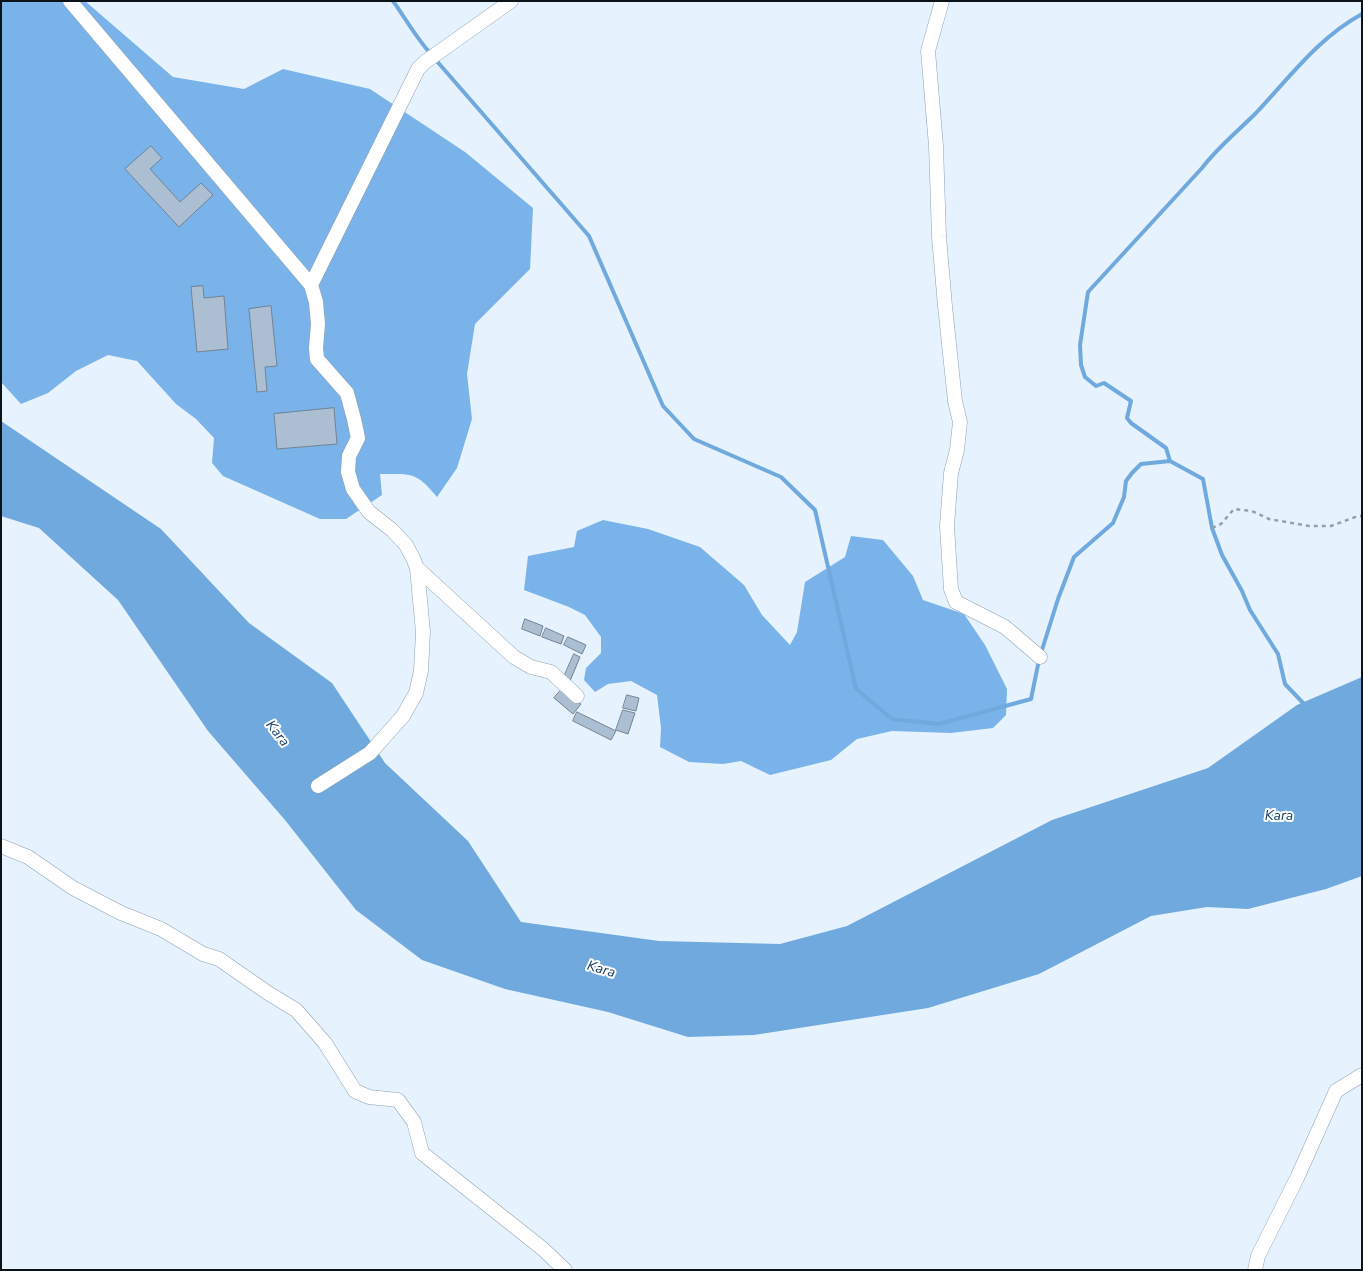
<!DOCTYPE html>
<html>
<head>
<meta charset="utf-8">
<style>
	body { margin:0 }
	#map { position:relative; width:1363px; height:1271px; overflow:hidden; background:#e6f2fe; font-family:"Nunito Sans",sans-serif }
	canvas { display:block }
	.frame { position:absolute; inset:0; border:2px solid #0b1218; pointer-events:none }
</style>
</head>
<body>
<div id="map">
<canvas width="1363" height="1271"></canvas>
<div class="frame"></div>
</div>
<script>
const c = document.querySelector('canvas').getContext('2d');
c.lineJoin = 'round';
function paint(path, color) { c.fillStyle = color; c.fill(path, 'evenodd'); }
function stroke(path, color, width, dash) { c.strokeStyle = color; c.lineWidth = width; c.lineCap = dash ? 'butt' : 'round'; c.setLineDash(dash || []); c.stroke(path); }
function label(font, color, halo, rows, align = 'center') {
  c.font = font + ' "Nunito Sans",sans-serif'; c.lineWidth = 4; c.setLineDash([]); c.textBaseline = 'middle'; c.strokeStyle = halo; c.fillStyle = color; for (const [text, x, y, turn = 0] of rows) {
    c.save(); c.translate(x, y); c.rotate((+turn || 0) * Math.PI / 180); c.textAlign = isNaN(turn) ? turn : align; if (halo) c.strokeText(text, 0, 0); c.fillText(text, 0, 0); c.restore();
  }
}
const forest = new Path2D(`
	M1 1H85L173 77 244 89 283 69 370 89 465 152 533 208 530 269 475 324 467 374 472 419 457 468 437 497C416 471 411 474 380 474L382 495 346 519H320L223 476 212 463 214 438 196 419 176 404 137 361 108 355 76 371 48 393 21 404 1 382Z
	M603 520 648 529 700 547 744 585 762 615 790 645 797 632 805 582 845 557 851 536 883 540 913 576 923 600 964 614 985 645 1007 689 1006 715 993 728 951 733 892 731 857 739 831 760 770 775 741 761 723 764 689 762 660 747 661 728 657 695 631 681 608 684 595 692 584 680 586 668 601 653V637L585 615 569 607 524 590 528 556 574 547 577 531Z`);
const water = new Path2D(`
	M1 421 161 529 249 623 332 683 385 763 468 841 521 922 659 941 780 944 847 926 1052 820 1208 768 1297 705 1362 677V876L1326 889 1248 909 1207 907 1151 916 1039 974 928 1008 754 1035 688 1037 608 1012 505 989 422 960 356 910 285 820 208 731 118 600 39 528 1 516Z`);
const stream = new Path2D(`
	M393 1C406 19 416 38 431 54
	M435 59 589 236 663 406 694 439 781 477 815 510 856 689 892 719 939 724 1031 699 1039 660
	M1170 461 1166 448 1131 423 1127 418 1131 401 1104 383 1096 386 1085 377 1081 365 1080 345 1088 292 1202 168C1218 147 1238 131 1256 113 1290 77 1318 38 1362 14
	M1041 653 1058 599 1074 557 1113 523 1124 497 1126 481 1132 473 1141 464 1170 461 1203 479 1212 528 1222 555 1242 591 1250 610 1278 654 1285 684 1306 706`);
const building = new Path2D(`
	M151 146 162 158 150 169 180 202 201 183 213 195 179 227 125 169Z
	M203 286 204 298 224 296 228 349 197 352 191 287Z
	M271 306 277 366 265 367 267 391 257 392 249 309Z
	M334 408 337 444 277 449 274 414Z
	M525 619 543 626 540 636 522 629Z
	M546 628 564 636 561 644 542 637Z
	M568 637 586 645 582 654 564 645Z
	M574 654 580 657 570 681 563 679Z
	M562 689 581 704 573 714 554 698Z
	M627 695 639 698 636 711 623 708Z
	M623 710 635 713 628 734 616 730Z
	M577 712 616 731 611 740 573 721Z`);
const path = new Path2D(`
	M1212 528 1221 524 1234 509 1252 511 1269 519 1309 526H1331L1358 516H1362`);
const minor = new Path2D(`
	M70 1 311 285 316 302 318 324 316 348 317 359 347 393 354 419 358 438 349 456 348 472 353 489 369 512 392 530 406 545 413 558 417 568 423 632 421 671 416 693 403 716 370 753 318 786
	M942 1 928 51 936 146 939 237 945 306 955 401 960 422 957 450 951 473 947 526 951 589 956 602 1005 627 1040 657
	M311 285 418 69 425 62 511 1
	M417 568 514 657 531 667 551 672 577 696
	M1 846 28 857 73 888 121 913 161 929 203 954 219 959 268 993 296 1010 325 1043 355 1091 369 1097 398 1100 414 1122 422 1153 543 1249 565 1270
	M1255 1270 1258 1256 1297 1178 1336 1091 1362 1075`);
const waterNames = [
	["Kara",277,734,52],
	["Kara",1279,817],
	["Kara",601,970,16]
];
paint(forest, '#7ab3e9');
paint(water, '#70a9de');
stroke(stream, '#70a9de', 4);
paint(building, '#acbed1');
stroke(building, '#728395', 1);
stroke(minor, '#8fa1b3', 15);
stroke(path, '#96a0aa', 2.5, [4, 4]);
stroke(minor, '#fff', 14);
label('italic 14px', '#113b5f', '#fefefe', waterNames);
</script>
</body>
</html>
